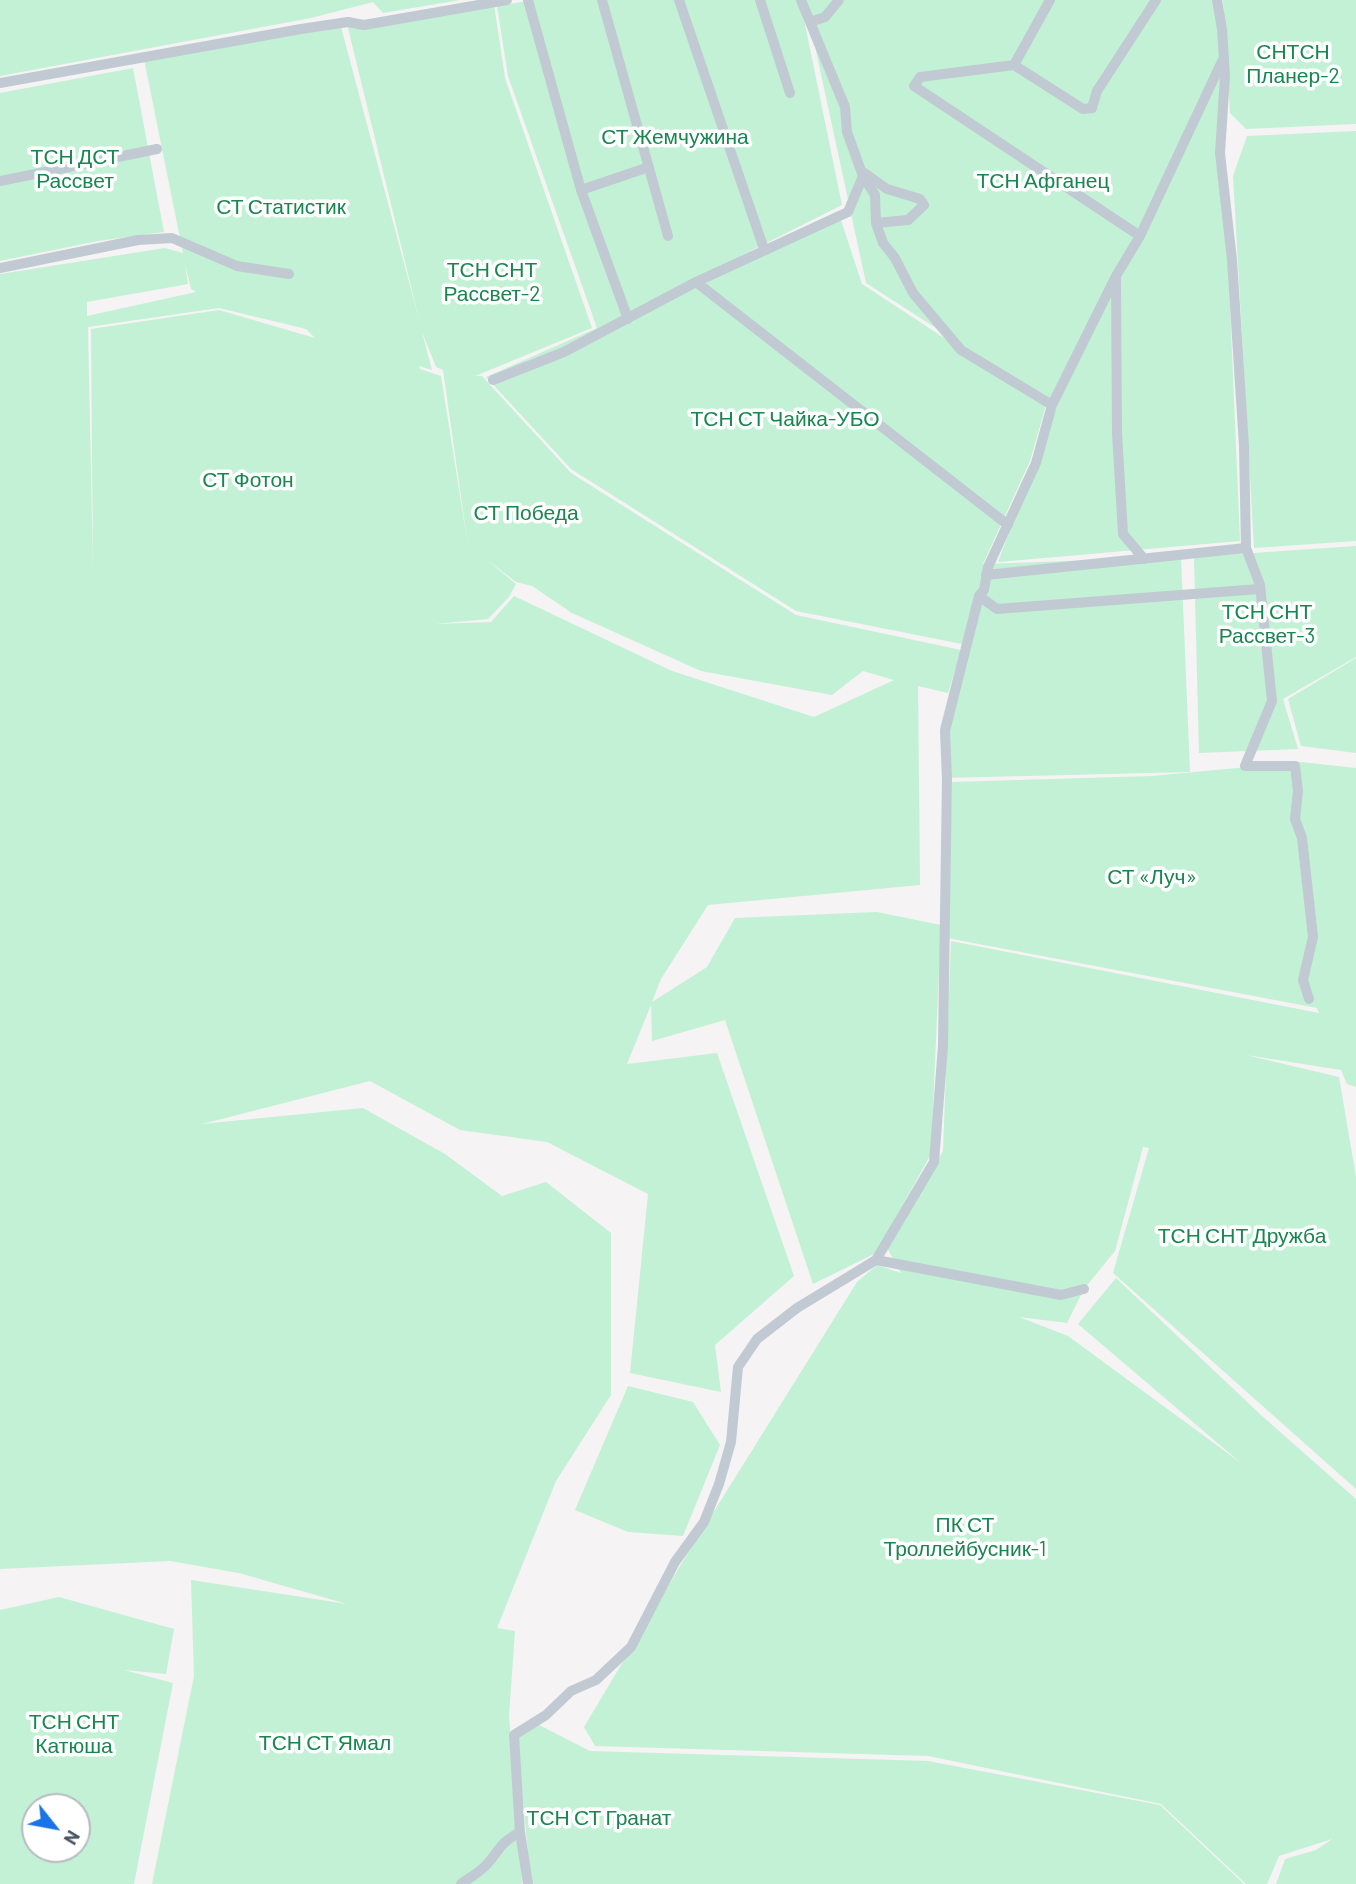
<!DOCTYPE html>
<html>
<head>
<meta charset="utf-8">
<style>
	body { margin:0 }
	#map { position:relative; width:1356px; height:1884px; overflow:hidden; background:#f5f3f3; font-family:Barlow,sans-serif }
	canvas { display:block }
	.north { position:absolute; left:21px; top:1793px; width:70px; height:70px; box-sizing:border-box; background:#fff; border:2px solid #b7bbc0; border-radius:50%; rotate:121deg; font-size:19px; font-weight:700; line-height:28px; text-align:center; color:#4a5661 }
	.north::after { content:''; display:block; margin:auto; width:24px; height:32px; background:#1a73e8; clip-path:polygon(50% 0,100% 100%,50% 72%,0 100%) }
</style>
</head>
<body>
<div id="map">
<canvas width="1356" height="1884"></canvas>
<div class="north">N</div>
</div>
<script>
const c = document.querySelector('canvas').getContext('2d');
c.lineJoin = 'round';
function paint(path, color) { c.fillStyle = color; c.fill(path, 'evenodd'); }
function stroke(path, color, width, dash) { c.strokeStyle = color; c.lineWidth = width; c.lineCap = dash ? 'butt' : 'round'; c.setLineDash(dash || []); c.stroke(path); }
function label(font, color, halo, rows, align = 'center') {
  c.font = font + ' Barlow,sans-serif'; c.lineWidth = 7; c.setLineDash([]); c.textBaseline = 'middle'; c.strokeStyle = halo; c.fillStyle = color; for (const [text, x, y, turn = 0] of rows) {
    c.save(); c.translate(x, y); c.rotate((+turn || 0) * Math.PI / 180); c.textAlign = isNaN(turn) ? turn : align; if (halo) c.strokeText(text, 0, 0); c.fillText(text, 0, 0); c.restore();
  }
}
const green = new Path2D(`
	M0 0H460L383 13 373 2 311 18 0 76Z
	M533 0H800L842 205 631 311 838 211 862 284 1046 405 1030 461 983 564 1181 557 1190 772 943 778 940 728 955 670 948 693 918 686 920 885 708 905 661 979 652 1002 707 967 735 918 877 912 941 925 931 1154 876 1253 813 1284 725 1020 652 1041 651 1005 627 1064 717 1053 794 1276 715 1345 721 1392 630 1373 648 1194 547 1142 460 1130 370 1081 202 1124 363 1108 445 1154 502 1196 546 1182 611 1233V1395L556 1481 497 1628 515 1631 509 1716 522 1884H152L194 1676 191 1580 347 1604 239 1573 170 1561 0 1569V274L165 248 183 253 144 59 341 27 420 323 347 24 494 4 505 78 592 328 475 376H482L571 473 796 615 961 650 962 644 796 611 571 469 486 377 597 328 508 76 497 6ZM185 264 191 289 196 292 87 316V302L188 284ZM219 308 306 329 315 338 219 310 91 329 93 571 88 327ZM422 332 436 367 443 370 468 546 441 376 420 369 419 366 432 370ZM486 559 516 582 532 586 572 613 701 671 832 695 863 671 894 680 814 717 672 671 514 596 491 622 435 624 488 619 509 597 516 584Z
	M805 0H1217L1240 541 998 562 1057 406 866 283Z
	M1223 0H1356V124L1246 129 1230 113Z
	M133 68 164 232 98 241 0 261V93Z
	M1356 131V541L1254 548 1233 176 1247 136Z
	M1356 546V657L1283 699 1298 749 1199 753 1194 557Z
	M1356 658V753L1301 746 1288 699Z
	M1301 762 1356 768V1087L1347 1084 1341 1070 1246 1055 1339 1077 1356 1177V1489L1113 1273 1149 1148 1143 1147 1115 1251 1084 1289 1067 1323 1019 1317 1068 1336 1241 1463 1078 1324 1116 1278 1261 1415 1356 1499V1884H1276L1285 1859 1316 1850 1332 1839 1279 1856 1267 1884H1246L1161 1804 928 1756 595 1746 584 1727 680 1566 857 1282 877 1265 901 1273 887 1248 943 1151 951 941 1319 1013 1317 1008 947 938 952 782 1152 776Z
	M628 1386 693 1402 720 1445 683 1536 628 1532 575 1510Z
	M59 1597 174 1629 166 1674 124 1670 173 1683 134 1884H0V1610ZM77 1807V1849H35V1807Z
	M537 1724 590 1751 928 1761 1160 1805 1244 1884H531L517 1736Z`);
const minor = new Path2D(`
	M528 0 581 190 628 319
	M602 0 668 236
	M679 0 764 249
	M760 0 790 93
	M1050 0 1014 65 920 77 914 86 1140 236
	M1217 0 1222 29 1225 76 1220 153 1232 260 1244 446 1246 548 1260 585 1272 701 1245 766H1295L1298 791 1295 819 1302 838 1313 937 1303 980 1309 999
	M810 22 825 17 839 0
	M1014 65 1083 109 1092 108 1097 91 1156 0
	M0 83 301 29 348 22 364 25 507 0
	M863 172 887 189 920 199 924 205 908 220 876 223
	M863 176 875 195 876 223 883 243 895 258 913 293 961 350 1052 405
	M0 181 157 149
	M581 190 649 167
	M0 268 138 240 172 238 237 266 289 274
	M1116 279 1117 433 1123 534 1144 559
	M696 282 1008 525
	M493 380 564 352 696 282 848 212 863 176 847 132 845 107 801 0
	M986 575 1246 548
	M979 596 997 609 1259 589
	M876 1260 1061 1295 1084 1289
	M461 1884C469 1878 482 1871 488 1863 502 1847 499 1844 520 1832
	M528 1884 520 1832 514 1735 546 1715 571 1691 596 1680 631 1647 675 1562 704 1522 719 1484 731 1442 738 1367 757 1339 797 1308 876 1260 934 1162 943 1046 947 779 945 731 979 596 984 590 988 567 1036 463 1052 405 1116 276 1140 236 1224 57`);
const parkNames = [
	["СНТСН",1293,52],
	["Планер-2",1293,76],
	["СТ Жемчужина",675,137],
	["ТСН ДСТ",75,157],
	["Рассвет",75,181],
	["ТСН Афганец",1043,181],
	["СТ Статистик",281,207],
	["ТСН СНТ",492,270],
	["Рассвет-2",492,294],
	["ТСН СТ Чайка-УБО",785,419],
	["СТ Фотон",248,480],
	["СТ Победа",526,513],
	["ТСН СНТ",1267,612],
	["Рассвет-3",1267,636],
	["СТ «Луч»",1152,877],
	["ТСН СНТ Дружба",1242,1236],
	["ПК СТ",965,1525],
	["Троллейбусник-1",965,1549],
	["ТСН СНТ",74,1722],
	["Катюша",74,1746],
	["ТСН СТ Ямал",325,1743],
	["ТСН СТ Гранат",599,1818]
];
paint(green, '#c3f1d5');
stroke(minor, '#c1cad2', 10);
label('21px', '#17864f', '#fff', parkNames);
</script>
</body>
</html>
